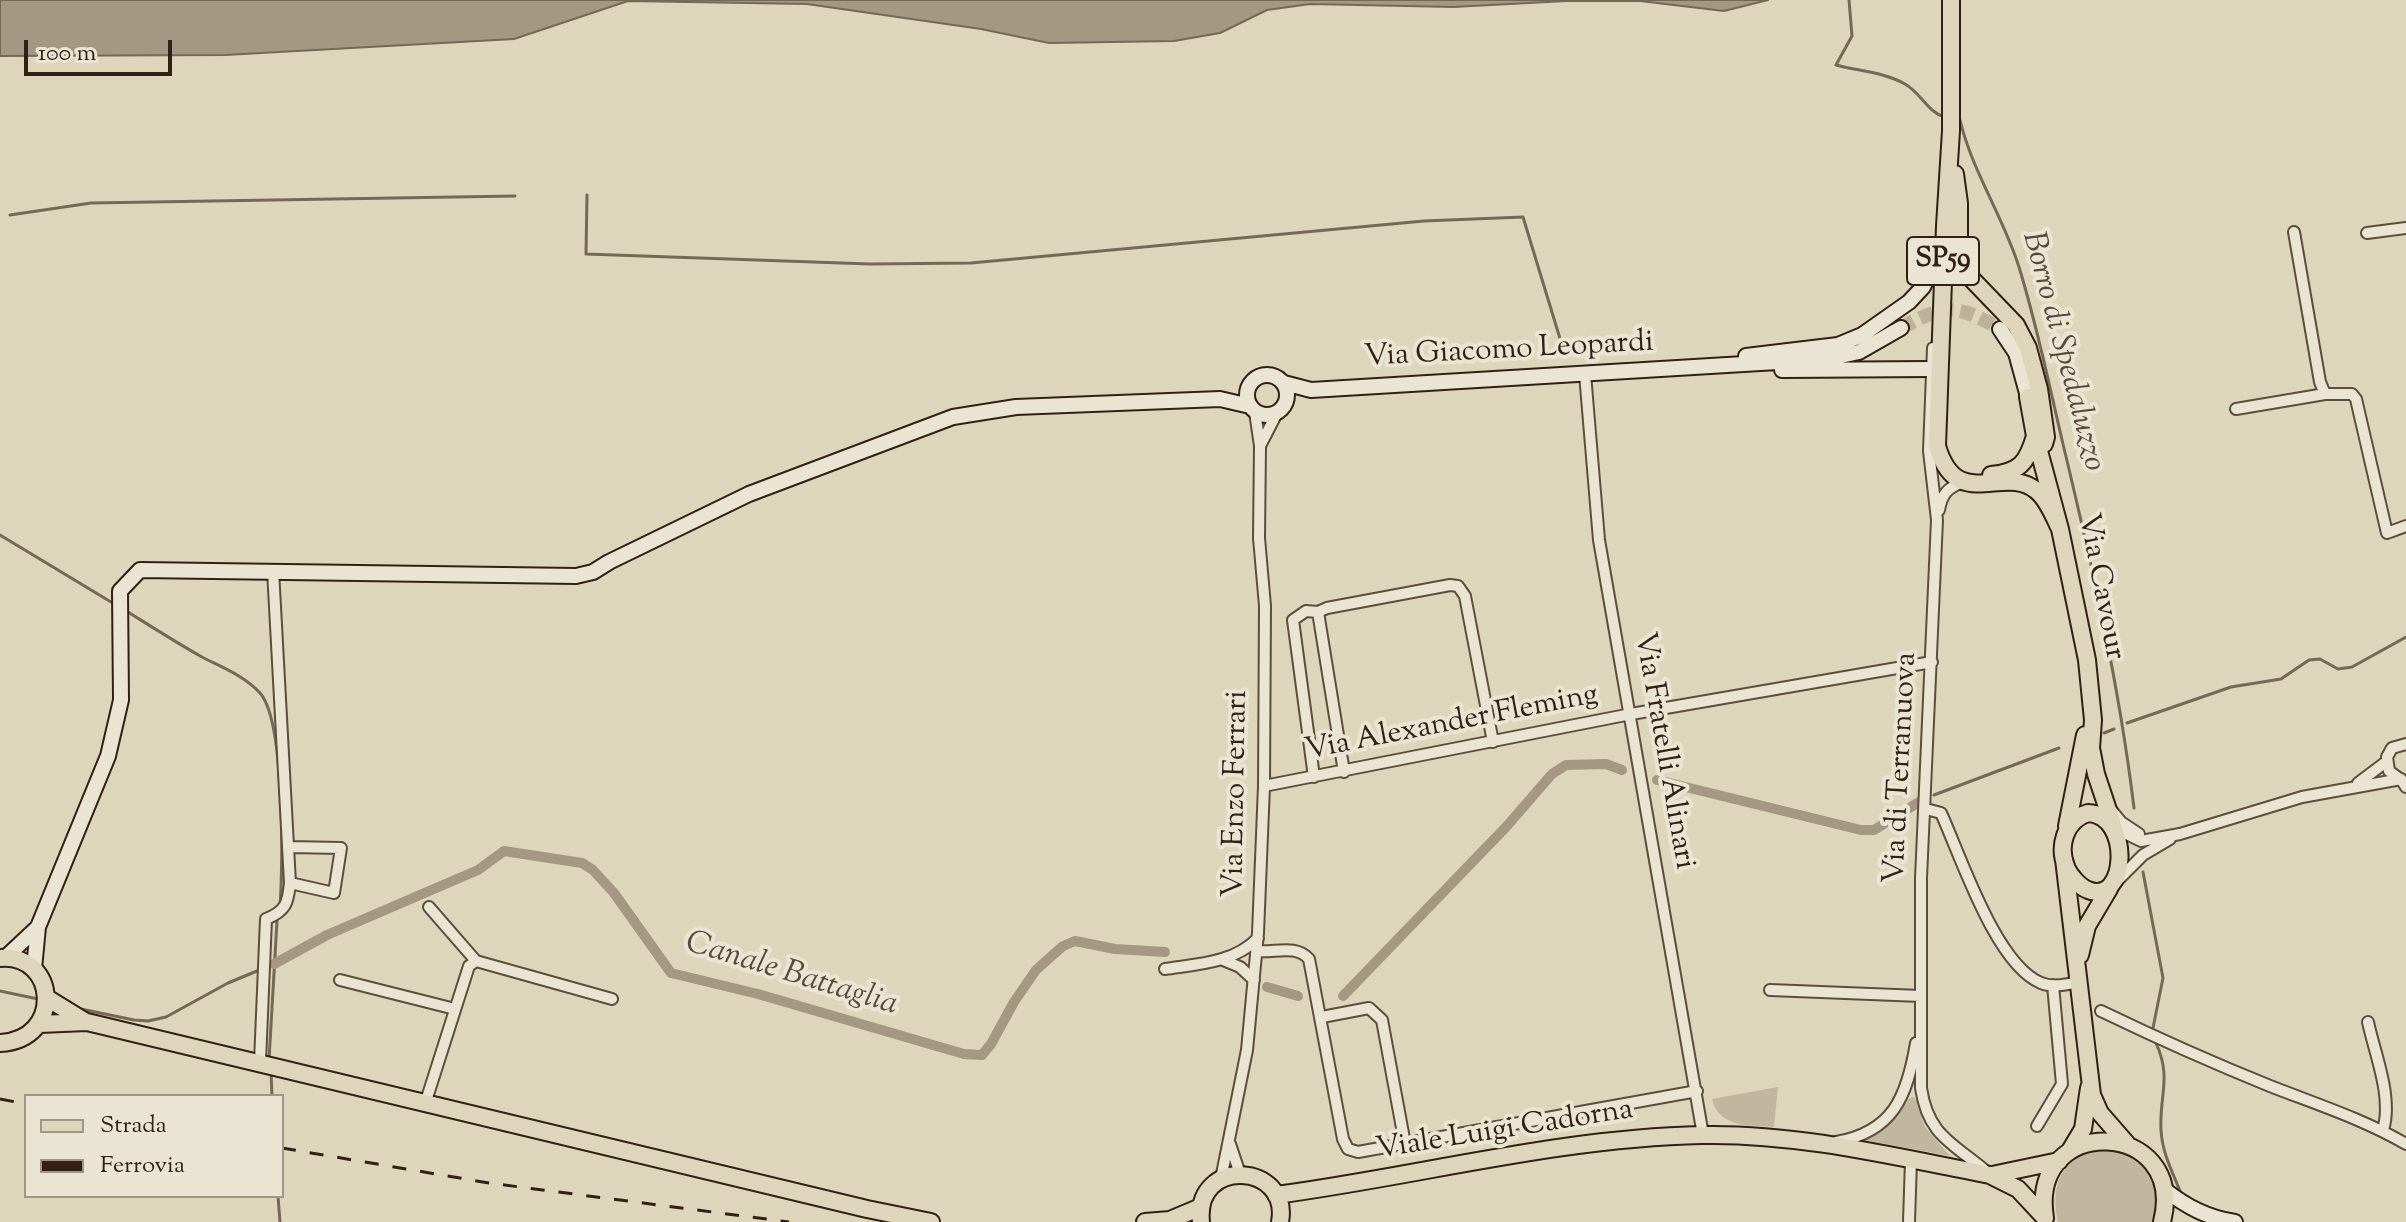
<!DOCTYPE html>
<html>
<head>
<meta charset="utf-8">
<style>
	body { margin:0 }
	#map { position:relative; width:2406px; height:1222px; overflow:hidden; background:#ded6ba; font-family:"Sorts Mill Goudy",serif }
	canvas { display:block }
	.legend { position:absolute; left:24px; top:1094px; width:260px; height:104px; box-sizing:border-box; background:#eae4d2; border:2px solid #a09586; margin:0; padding:10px 14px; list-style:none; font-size:24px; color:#321f15 }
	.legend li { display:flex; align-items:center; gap:16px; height:40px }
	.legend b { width:40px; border:2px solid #a09586 }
	.scale { position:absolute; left:24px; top:40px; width:148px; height:36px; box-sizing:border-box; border:4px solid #321f15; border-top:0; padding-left:10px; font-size:24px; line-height:28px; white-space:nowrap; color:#321f15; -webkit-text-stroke:6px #eae4d2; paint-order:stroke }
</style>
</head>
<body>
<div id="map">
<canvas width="2406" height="1222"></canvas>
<ul class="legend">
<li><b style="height:10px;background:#ded6ba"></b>Strada</li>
<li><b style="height:10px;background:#321f15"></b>Ferrovia</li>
</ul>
<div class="scale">100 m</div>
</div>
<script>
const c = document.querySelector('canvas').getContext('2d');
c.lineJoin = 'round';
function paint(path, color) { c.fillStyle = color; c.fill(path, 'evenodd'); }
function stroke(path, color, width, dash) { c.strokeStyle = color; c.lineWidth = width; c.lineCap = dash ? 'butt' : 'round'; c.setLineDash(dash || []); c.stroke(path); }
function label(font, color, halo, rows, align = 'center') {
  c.font = font + ' "Sorts Mill Goudy",serif'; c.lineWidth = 8; c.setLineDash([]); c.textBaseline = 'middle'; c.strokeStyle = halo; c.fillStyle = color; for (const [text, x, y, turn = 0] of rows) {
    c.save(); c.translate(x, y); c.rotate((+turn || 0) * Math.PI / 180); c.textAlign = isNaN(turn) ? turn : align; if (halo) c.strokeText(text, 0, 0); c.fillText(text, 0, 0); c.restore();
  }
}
const green = new Path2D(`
	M1778 1087 1774 1127C1749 1125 1719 1128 1712 1099Z
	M1912 1097 1915 1098 1925 1127 1950 1156 1864 1140C1876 1134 1888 1128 1896 1117 1902 1110 1903 1102 1912 1097Z
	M2098 1149C2142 1150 2167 1178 2153 1222H2058C2050 1186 2060 1160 2098 1149Z`);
const water = new Path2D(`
	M0 0H1768L1724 11 1640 1H1567L1453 7 1310 4 1267 10 1220 33 1174 41 1049 43 981 29 807 4 628 1 514 39 225 55 0 56Z`);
const stream = new Path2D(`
	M1849 0 1852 36 1836 65C1858 71 1884 72 1905 84 1921 93 1928 113 1945 117
	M1956 119 1960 120C1972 171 2003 216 2019 267 2037 325 2049 385 2063 444 2092 565 2119 684 2134 808
	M587 195 586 254 870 264 971 263 1424 221 1523 217 1565 355
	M10 215 91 203 515 196
	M0 535 111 602
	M128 612C152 627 177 643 202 657 221 667 245 676 260 693 285 721 283 865 280 906
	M2127 723 2231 687 2281 679 2309 660 2320 659 2338 669 2352 667 2406 637
	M2104 733 2114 729
	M1934 795 2059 748
	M2143 872 2163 978 2153 1028
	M0 991 38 999
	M76 1008 134 1020 148 1021 166 1017 228 983 274 964
	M2156 1043C2172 1078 2159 1096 2161 1130 2162 1152 2172 1171 2180 1191
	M269 1060 277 921
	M271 1072 272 1096
	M278 1196 280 1222`);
const canal = new Path2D(`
	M1657 780 1861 830H1874L1919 802
	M274 964 327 935 478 870 504 851 582 863 593 870 614 893 671 973 758 994 964 1054 982 1055 991 1044 1014 1002 1036 970 1063 946 1075 941 1115 949 1165 952
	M1267 987 1298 996
	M1343 996 1506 827 1552 774 1566 765 1606 764 1622 770`);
const secondaryTunnel = new Path2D(`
	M1901 328C1945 304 1957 304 2000 329`);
const street = new Path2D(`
	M2294 232 2320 382 2325 394
	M2367 233 2406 228
	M1933 348 1929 451 1937 520 1921 878V1088C1928 1136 1953 1143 1987 1172
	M1585 374 1599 540 1703 1135
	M2236 409 2325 394H2352L2356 399 2387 533 2406 526
	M1261 444 1277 413
	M1939 510C1942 494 1947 488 1963 482
	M1318 612 1344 772
	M1314 777 1293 620 1306 611 1318 612 1327 608 1450 585 1458 586 1465 596 1493 742
	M2400 779 2389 771 2387 757 2392 748 2406 744
	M2358 783 2386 762
	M1264 786 1631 714 1932 662
	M1926 809 1941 813C1961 857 1996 965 2041 983 2053 988 2067 984 2079 982
	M2112 811 2121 822 2139 834
	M2114 828 2141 841 2180 834 2302 797 2401 779 2406 787
	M289 847 341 848 334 893 290 883
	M2117 881 2143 855 2170 839
	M429 907 476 961 612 999
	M1257 951C1275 953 1296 944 1309 959L1343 1139 1348 1149 1358 1152 1697 1091
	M1223 960 1240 967 1254 980
	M1165 969C1198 964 1234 963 1258 938
	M340 980 455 1009
	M1770 990 1921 996
	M2101 1011C2157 1038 2213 1063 2270 1086 2316 1104 2363 1119 2406 1144
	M1322 1017 1369 1008 1382 1020 1405 1144
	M2368 1022C2375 1055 2393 1097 2383 1130
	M260 1062 266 919C286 911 288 903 290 883L273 570
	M426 1101 469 966 476 961
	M2037 1126 2062 1084 2053 985
	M1836 1142C1893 1132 1907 1097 1916 1043
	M1230 1144 1240 1174
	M1221 1179 1247 1050 1258 933 1264 786 1265 606 1259 538 1260 446 1255 412
	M1909 1222 1911 1160`);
const secondary = new Path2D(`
	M2000 329 2016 353 2028 397
	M1746 356 1838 345 1862 335 1909 302 1923 287 1943 246
	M1782 370 1931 369
	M1247 395a20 20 0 1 1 40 0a20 20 0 1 1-40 0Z
	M1284 383 1311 390 1827 359 1859 352 1901 328
	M6 957 38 927
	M34 969 38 927 108 756 121 700 120 591 140 570 576 576 593 572 609 562 749 494 953 417 1016 407 1220 399 1250 406
	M2165 1190C2187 1207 2208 1218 2235 1222`);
const primary = new Path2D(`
	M1951 0V131L1945 226 1937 446C1957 514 2004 463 2037 491 2048 500 2054 517 2060 529
	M1955 174 1959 203V252L1965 272 2016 325 2028 348 2039 389 2046 437 2044 444
	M2028 397 2035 436 2060 529 2087 660 2093 720 2091 748 2096 774 2114 828
	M1991 475C2020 472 2027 463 2035 436
	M2088 813C2133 815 2127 907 2088 890 2080 887 2071 877 2067 869 2057 847 2065 820 2088 813Z
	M2067 826 2085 735
	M2064 859 2092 1095 2100 1113 2127 1144
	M2080 955 2087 926 2109 889
	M0 958C58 953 64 1040 0 1043
	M47 998 86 1022
	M39 1024 87 1022 867 1209 931 1222
	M2071 1149 2083 1129 2089 1088
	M1992 1175 2059 1161
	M1276 1195C1418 1176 1558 1138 1702 1135 1798 1133 1896 1157 1990 1175L2018 1189 2045 1218
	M2045 1218C2028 1112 2188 1119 2162 1222
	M1145 1222 1170 1220 1201 1207
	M1201 1222C1194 1156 1291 1163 1280 1222`);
const rail = new Path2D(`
	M0 1099 26 1104
	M282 1148 489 1183 789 1222`);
const shields = [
	[1943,261,72]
];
const shieldNames = [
	["SP59",1943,261]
];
const streetNames = [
	["Via Giacomo Leopardi",1509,352,-3],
	["Via Cavour",2099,587,79],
	["Via Alexander Fleming",1452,725,-11],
	["Via Fratelli Alinari",1662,751,80],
	["Via di Terranuova",1903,768,-87],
	["Via Enzo Ferrari",1238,794,-89],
	["Viale Luigi Cadorna",1505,1132,-9]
];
const waterNames = [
	["Borro di Spedaluzzo",2061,352,75],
	["Canale Battaglia",791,976,17]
];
paint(green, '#c1b79e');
paint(water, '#a49882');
stroke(water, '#766856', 2);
stroke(stream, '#766856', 3);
stroke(canal, '#a49882', 10);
stroke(secondaryTunnel, '#bcb199', 14, [14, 7]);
stroke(street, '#5d4d3e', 14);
stroke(secondary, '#321f15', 18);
stroke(primary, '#321f15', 20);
stroke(street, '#eae4d2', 10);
stroke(secondary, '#eae4d2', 14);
stroke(primary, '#ded6ba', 16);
stroke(rail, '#321f15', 3, [14, 14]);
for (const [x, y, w] of shields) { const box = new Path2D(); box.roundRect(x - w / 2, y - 24, w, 48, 6); c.fillStyle = '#eae4d2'; c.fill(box); stroke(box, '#321f15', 2); }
label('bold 28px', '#321f15', null, shieldNames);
label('30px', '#321f15', '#eae4d2', streetNames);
label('italic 32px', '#5a493b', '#eae4d2', waterNames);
</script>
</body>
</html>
